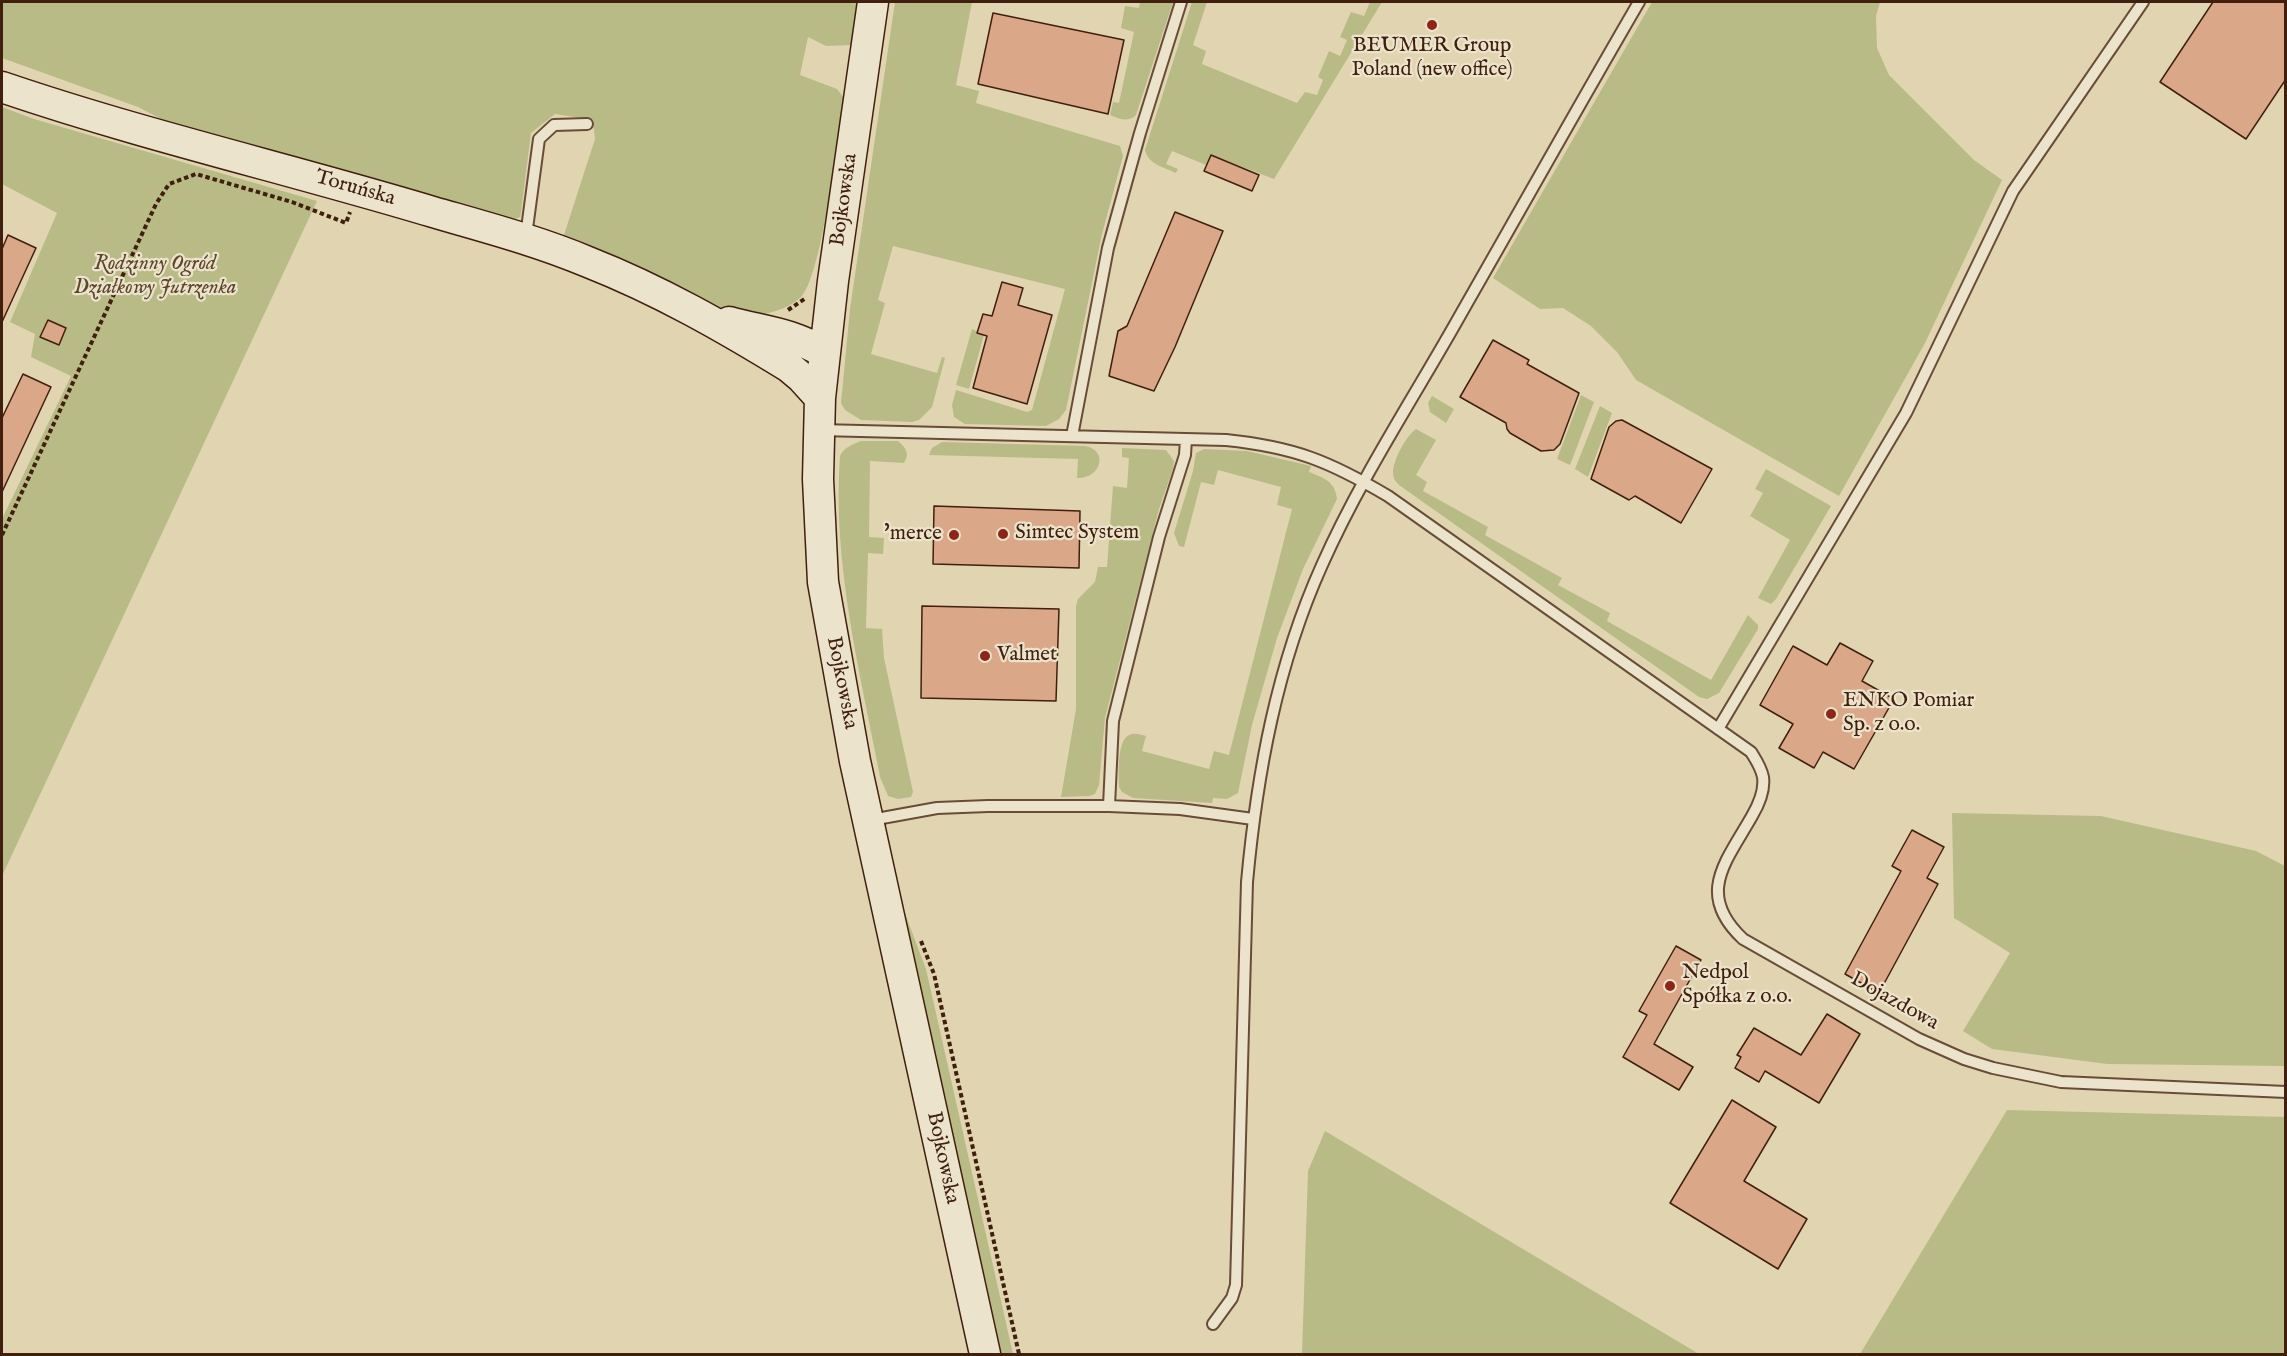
<!DOCTYPE html>
<html>
<head>
<meta charset="utf-8">
<style>
	body { margin:0 }
	#map { position:relative; width:2287px; height:1356px; overflow:hidden; background:#e1d4b1; font-family:"IM FELL English",serif }
	canvas { display:block }
	.frame { position:absolute; inset:0; border:3px solid #401f0e; pointer-events:none }
</style>
</head>
<body>
<div id="map">
<canvas width="2287" height="1356"></canvas>
<div class="frame"></div>
</div>
<script>
const c = document.querySelector('canvas').getContext('2d');
c.lineJoin = 'round';
function paint(path, color) { c.fillStyle = color; c.fill(path, 'evenodd'); }
function stroke(path, color, width, dash) { c.strokeStyle = color; c.lineWidth = width; c.lineCap = dash ? 'butt' : 'round'; c.setLineDash(dash || []); c.stroke(path); }
function label(font, color, halo, rows, align = 'center') {
  c.font = font + ' "IM FELL English",serif'; c.lineWidth = 4.5; c.setLineDash([]); c.textBaseline = 'middle'; c.strokeStyle = halo; c.fillStyle = color; for (const [text, x, y, turn = 0] of rows) {
    c.save(); c.translate(x, y); c.rotate((+turn || 0) * Math.PI / 180); c.textAlign = isNaN(turn) ? turn : align; if (halo) c.strokeText(text, 0, 0); c.fillText(text, 0, 0); c.restore();
  }
}
const green = new Path2D(`
	M2 2H861L855 40 851 45 826 46 808 37 800 75 837 89 844 98C838 135 822 276 801 297 785 312 761 315 741 317L563 238 595 139 593 120 555 114 531 133 521 212 520 217 512 220 165 121 138 107 2 58Z
	M895 2H972L956 85 979 91 976 103 1120 146 1123 156 1102 234 1066 410 1059 419 1046 426 965 424 954 417 952 405 956 390 1027 412 1032 410 1065 289 893 246 878 300 885 303 871 354 937 373 942 357 945 358 932 407 919 420 912 422 861 420 845 410 841 403 850 309Z
	M1140 2H1173L1136 115C1128 123 1120 119 1110 115L1113 102 1119 103 1134 32 1121 28 1125 6 1139 8Z
	M1192 2H1207L1193 45 1206 51 1202 64 1297 103 1305 92 1317 95 1323 80 1318 77 1329 51 1340 56 1347 40 1340 37 1351 12 1364 16 1370 2H1382L1274 179 1211 155 1206 165 1172 151 1166 164 1178 169 1176 173C1163 167 1148 164 1145 150Z
	M1652 2H1880L1876 16 1877 48 1889 75 1974 160 2002 180 1925 343 1839 496 1636 380 1617 352 1591 326 1563 308 1540 309 1493 278Z
	M2 107 34 119 317 201 2 876V519L71 376 31 357 35 334 10 322 57 213 2 184Z
	M972 329 984 335 969 389 956 385Z
	M1581 395 1594 402 1570 465 1557 459Z
	M1432 396 1454 409 1446 423 1430 412 1428 403Z
	M1600 406 1612 413 1588 477 1575 469Z
	M1416 429 1436 440 1416 475 1427 482 1423 491 1488 527 1485 535 1562 578 1558 585 1610 613 1607 621 1711 680 1748 615 1758 625V629L1719 693 1707 699 1699 697 1399 485C1395 481 1393 478 1393 472 1393 460 1406 436 1416 429Z
	M861 441H898C906 448 910 453 904 463L870 461 869 537 884 538 883 554 868 553 866 628 882 629 884 658 913 792 911 797 898 799 888 796 880 777C860 671 832 564 840 456 843 448 853 444 861 441Z
	M942 442 1085 446C1109 450 1101 479 1077 478L1078 459 929 455 932 448Z
	M1122 448 1166 450 1174 461 1173 469 1159 509 1105 718 1099 785 1095 794 1089 796 1061 797 1076 709V606L1078 599 1095 582 1098 567H1107L1113 486 1127 488 1129 458 1122 457Z
	M1204 449 1247 451 1311 466 1309 472C1324 478 1335 481 1337 499L1303 569 1277 638 1252 725 1238 793 1227 799 1213 798 1212 803 1133 798 1122 792 1119 787C1119 773 1116 737 1132 734 1136 733 1142 735 1146 736L1142 751 1209 769 1214 751 1229 755 1292 509 1277 505 1281 487 1218 470 1214 485 1201 482 1184 547 1179 546 1174 533 1193 471 1196 453Z
	M1766 469 1831 506 1776 599 1771 604 1758 598 1790 540 1750 516 1763 493 1755 489Z
	M1952 813 2101 816 2256 851 2285 866V1066L2107 1064 1992 1049 1963 1031 2010 953 1954 918Z
	M891 855 904 911 926 969 1013 1354H996L948 1116Z
	M2007 1110 2285 1117V1354H1860Z
	M1325 1131 1699 1354H1302L1308 1171Z`);
const building = new Path2D(`
	M2213 2H2286V79L2246 139 2160 82Z
	M993 13 1124 40 1108 114 978 84Z
	M1211 155 1259 175 1252 191 1204 171Z
	M1175 212 1223 231 1175 347 1154 391 1109 376 1118 331 1127 326Z
	M8 235 36 248 2 322V249Z
	M1002 282 1023 288 1018 305 1052 315 1027 404 973 388 987 336 977 333 983 314 992 316Z
	M48 320 66 328 59 345 40 337Z
	M1493 340 1529 360 1527 364 1579 393 1560 444 1554 450 1541 451 1510 433 1507 429 1506 423 1460 397Z
	M23 374 51 387 2 492V418Z
	M1622 420 1712 469 1681 523 1635 496 1629 500 1591 479 1609 427 1616 421Z
	M934 506 1080 511 1079 568 933 564Z
	M922 606 1059 609 1056 701 921 698Z
	M1840 643 1873 661 1862 681 1894 699 1854 769 1823 752 1814 768 1779 748 1793 724 1760 705 1793 646 1827 665Z
	M1912 830 1944 847 1927 878 1938 884 1879 993 1845 974 1901 871 1892 866Z
	M1676 946 1701 960 1654 1044 1693 1067 1679 1090 1623 1057 1647 1015 1639 1011Z
	M1827 1014 1860 1034 1819 1103 1765 1071 1759 1082 1735 1068 1741 1057 1737 1055 1754 1028 1801 1055Z
	M1732 1100 1776 1127 1744 1181 1807 1219 1778 1269 1670 1203Z`);
const path = new Path2D(`
	M788 310 806 298
	M2 535 156 204 169 184 196 174 292 202 346 223 350 212
	M921 941 934 974 1019 1354`);
const lane = new Path2D(`
	M526 236 539 139 554 125 587 124
	M820 430 1226 440C1294 447 1329 461 1388 496L1751 752C1756 760 1761 767 1763 777 1765 791 1759 804 1752 816 1726 862 1695 894 1743 939L1919 1039 1964 1059 1993 1068 2061 1082 2286 1092
	M1072 436 1108 248 1140 133 1181 2
	M1718 729 1906 413 2013 191 2143 2
	M1109 806 1113 721 1159 537 1185 455 1186 439
	M871 820 937 808 988 806H1109L1180 809 1253 819
	M1213 1324 1232 1298 1236 1285 1247 882C1257 773 1277 665 1322 565 1361 477 1415 396 1462 312 1521 209 1579 105 1639 2`);
const secondary = new Path2D(`
	M873 2 833 281 820 398 818 479 823 582 855 761 985 1354
	M2 87C143 135 290 169 433 212 485 227 538 241 588 262 659 290 724 327 789 367L801 377 820 398
	M729 322C766 332 789 332 825 353`);
const markers = [
	[1432,25,6,"#8f2418"],
	[1003,534,6,"#8f2418"],
	[954,535,6,"#8f2418"],
	[985,656,6,"#8f2418"],
	[1831,714,6,"#8f2418"],
	[1670,986,6,"#8f2418"]
];
const poiNames = [
	["BEUMER Group",1432,47,"center"],
	["Poland (new office)",1432,71,"center"],
	["Simtec System",1015,534],
	["'merce",942,535,"right"],
	["Valmet",997,656],
	["ENKO Pomiar",1843,702],
	["Sp. z o.o.",1843,726],
	["Nedpol",1682,974],
	["Spółka z o.o.",1682,998]
];
const streetNames = [
	["Toruńska",355,189,16],
	["Bojkowska",845,200,-82],
	["Bojkowska",841,683,79],
	["Dojazdowa",1894,1002,29],
	["Bojkowska",942,1158,78]
];
const parkNames = [
	["Rodzinny Ogród",155,265],
	["Działkowy Jutrzenka",155,289]
];
paint(green, '#b9bb87');
paint(building, '#daa789');
stroke(building, '#401f0e', 1.5);
stroke(lane, '#684c37', 14);
stroke(secondary, '#401f0e', 33);
stroke(path, '#401f0e', 4, [4.5, 3]);
stroke(lane, '#ece3cc', 10);
stroke(secondary, '#ece3cc', 30);
for (const [x, y, r, color] of markers) { const dot = new Path2D(); dot.arc(x, y, r, 0, 2 * Math.PI); c.fillStyle = color; c.fill(dot); stroke(dot, '#ece3cc', 2); }
label('21px', '#401f0e', '#ece3cc', poiNames, 'left');
label('21px', '#401f0e', '#ece3cc', streetNames);
label('italic 21px', '#5e462c', '#ece3cc', parkNames);
</script>
</body>
</html>
